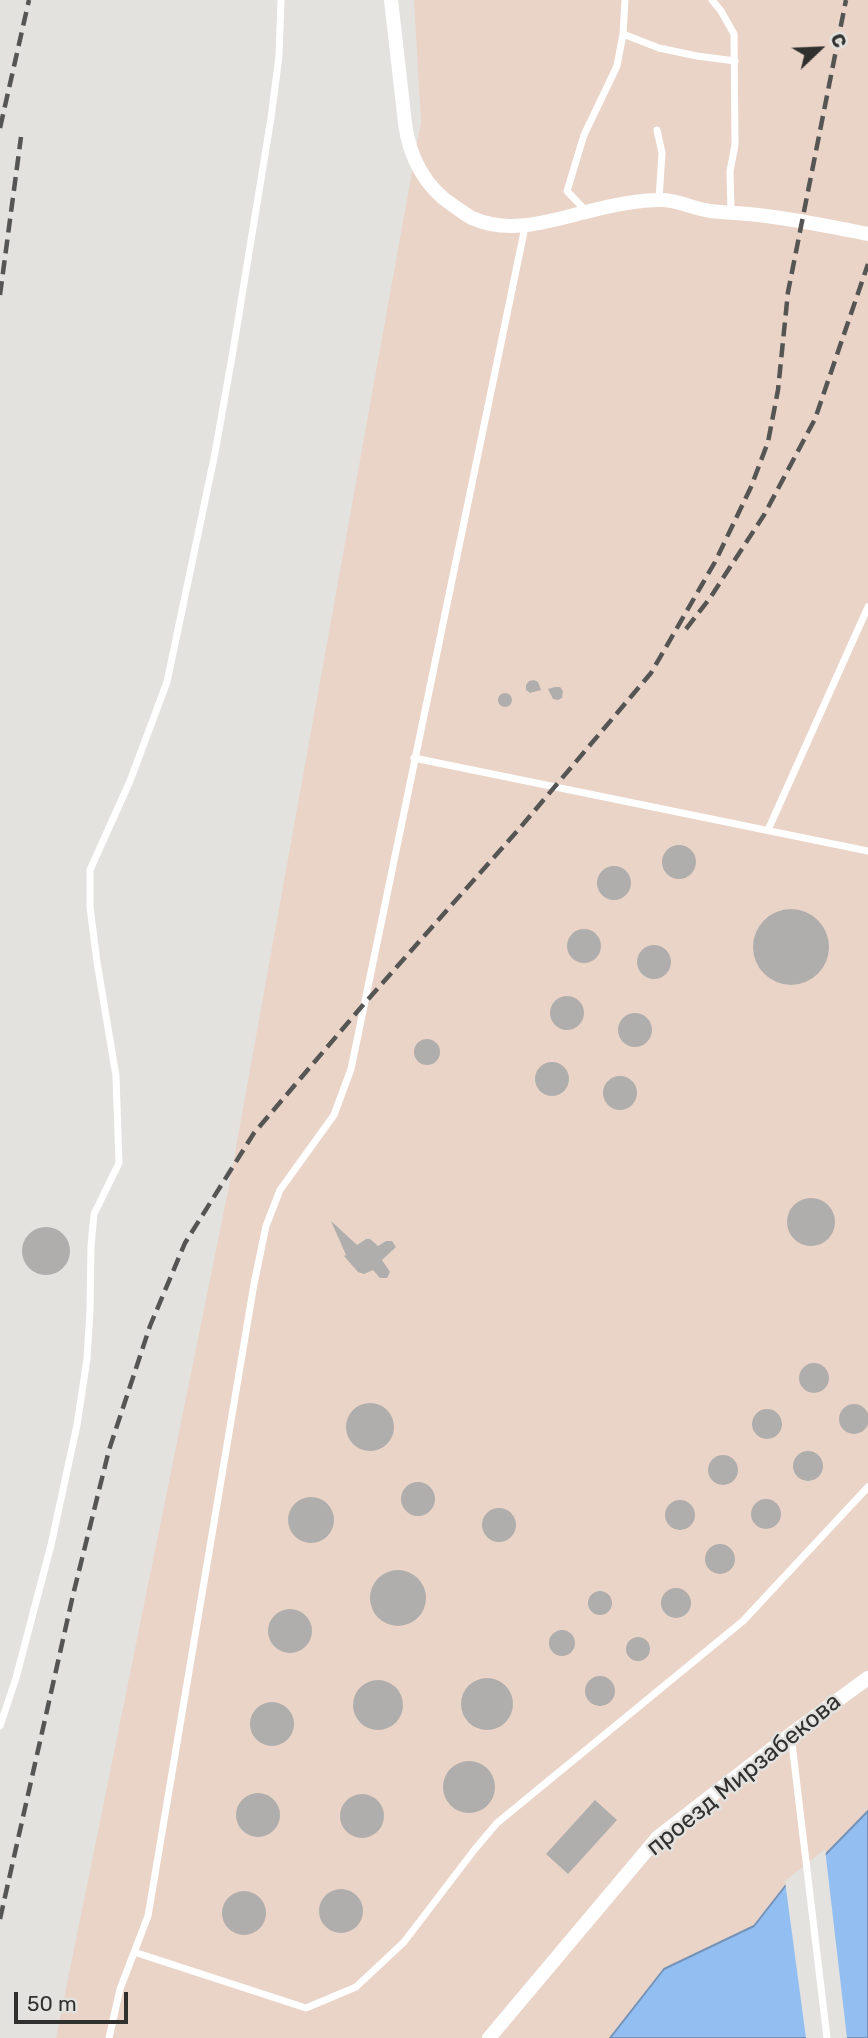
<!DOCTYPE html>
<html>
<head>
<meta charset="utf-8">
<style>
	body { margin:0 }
	#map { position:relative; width:868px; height:2038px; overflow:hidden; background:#e3e2df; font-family:Rubik,sans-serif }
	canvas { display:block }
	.north { position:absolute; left:784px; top:14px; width:70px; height:70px; -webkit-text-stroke:5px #e3e2df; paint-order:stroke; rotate:67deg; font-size:19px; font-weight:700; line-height:28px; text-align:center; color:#30302f }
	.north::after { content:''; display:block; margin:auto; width:24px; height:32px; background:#30302f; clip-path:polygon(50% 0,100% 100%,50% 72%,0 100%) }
	.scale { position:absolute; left:14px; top:1992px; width:114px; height:32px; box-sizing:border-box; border:4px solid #30302f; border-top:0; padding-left:9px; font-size:21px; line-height:24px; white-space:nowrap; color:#30302f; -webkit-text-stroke:5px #e3e2df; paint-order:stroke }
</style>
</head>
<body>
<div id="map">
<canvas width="868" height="2038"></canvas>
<div class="north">С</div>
<div class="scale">50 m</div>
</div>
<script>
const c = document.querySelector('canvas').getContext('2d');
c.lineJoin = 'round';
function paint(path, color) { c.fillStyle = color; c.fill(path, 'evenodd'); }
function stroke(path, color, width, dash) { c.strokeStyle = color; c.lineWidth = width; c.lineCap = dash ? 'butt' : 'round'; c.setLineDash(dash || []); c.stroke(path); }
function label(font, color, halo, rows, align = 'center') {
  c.font = font + ' Rubik,sans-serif'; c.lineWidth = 5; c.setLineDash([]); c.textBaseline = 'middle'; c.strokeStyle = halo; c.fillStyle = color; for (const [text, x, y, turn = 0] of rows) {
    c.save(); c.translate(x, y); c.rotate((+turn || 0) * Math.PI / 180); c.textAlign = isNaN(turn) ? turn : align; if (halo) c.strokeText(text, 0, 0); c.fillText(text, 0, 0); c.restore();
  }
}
const industrial = new Path2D(`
	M414 0H868V1811L826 1854 786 1885 754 1926 664 1969 610 2038H56L229 1186 421 122Z`);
const water = new Path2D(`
	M868 1811V2038H610L664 1969 754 1926 786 1885 826 1854Z`);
const pier = new Path2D(`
	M825 1849 847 2038H806L785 1881Z`);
const building = new Path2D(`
	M534 680 538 682 541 690 530 693 526 690V685L529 681Z
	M555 687H560L563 691 562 698 558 700 553 699 548 689Z
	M498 700a7 7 0 1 1 14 0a7 7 0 1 1-14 0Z
	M662 862a17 17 0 1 1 34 0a17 17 0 1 1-34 0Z
	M597 883a17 17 0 1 1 34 0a17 17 0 1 1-34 0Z
	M753 947a38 38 0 1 1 76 0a38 38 0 1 1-76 0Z
	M567 946a17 17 0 1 1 34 0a17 17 0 1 1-34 0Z
	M637 962a17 17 0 1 1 34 0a17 17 0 1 1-34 0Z
	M550 1013a17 17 0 1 1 34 0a17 17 0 1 1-34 0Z
	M618 1030a17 17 0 1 1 34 0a17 17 0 1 1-34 0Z
	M414 1052a13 13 0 1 1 26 0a13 13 0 1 1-26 0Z
	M535 1079a17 17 0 1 1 34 0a17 17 0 1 1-34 0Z
	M603 1093a17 17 0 1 1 34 0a17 17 0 1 1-34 0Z
	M787 1222a24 24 0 1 1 48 0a24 24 0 1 1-48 0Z
	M331 1221 357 1245 366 1239H370L378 1246 386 1241H392L396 1247 382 1260 390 1272 387 1278H380L373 1270 364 1274 358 1272 344 1256 346 1255Z
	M22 1251a24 24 0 1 1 48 0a24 24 0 1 1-48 0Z
	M799 1378a15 15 0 1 1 30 0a15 15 0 1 1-30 0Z
	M346 1427a24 24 0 1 1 48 0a24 24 0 1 1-48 0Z
	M839 1419a15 15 0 1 1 30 0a15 15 0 1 1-30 0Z
	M752 1424a15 15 0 1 1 30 0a15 15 0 1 1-30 0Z
	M793 1466a15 15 0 1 1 30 0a15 15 0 1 1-30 0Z
	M708 1470a15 15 0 1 1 30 0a15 15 0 1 1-30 0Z
	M401 1499a17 17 0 1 1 34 0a17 17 0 1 1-34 0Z
	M288 1520a23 23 0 1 1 46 0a23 23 0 1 1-46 0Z
	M751 1514a15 15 0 1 1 30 0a15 15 0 1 1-30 0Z
	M665 1515a15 15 0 1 1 30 0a15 15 0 1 1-30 0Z
	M482 1525a17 17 0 1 1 34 0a17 17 0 1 1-34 0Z
	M705 1559a15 15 0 1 1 30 0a15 15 0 1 1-30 0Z
	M370 1598a28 28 0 1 1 56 0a28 28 0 1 1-56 0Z
	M661 1603a15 15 0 1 1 30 0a15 15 0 1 1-30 0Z
	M588 1603a12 12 0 1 1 24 0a12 12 0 1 1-24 0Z
	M268 1631a22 22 0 1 1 44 0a22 22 0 1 1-44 0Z
	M549 1643a13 13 0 1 1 26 0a13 13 0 1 1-26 0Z
	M626 1649a12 12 0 1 1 24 0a12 12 0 1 1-24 0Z
	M585 1691a15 15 0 1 1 30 0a15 15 0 1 1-30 0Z
	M461 1704a26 26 0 1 1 52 0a26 26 0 1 1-52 0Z
	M353 1705a25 25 0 1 1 50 0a25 25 0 1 1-50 0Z
	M250 1724a22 22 0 1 1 44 0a22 22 0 1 1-44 0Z
	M443 1787a26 26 0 1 1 52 0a26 26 0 1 1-52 0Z
	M236 1815a22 22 0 1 1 44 0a22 22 0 1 1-44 0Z
	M340 1816a22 22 0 1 1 44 0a22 22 0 1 1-44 0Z
	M595 1800 617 1820 568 1874 546 1854Z
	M319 1911a22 22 0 1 1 44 0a22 22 0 1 1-44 0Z
	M222 1913a22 22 0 1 1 44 0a22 22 0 1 1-44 0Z`);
const lane = new Path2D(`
	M712 0 721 11 734 34 735 145 730 171 731 212
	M623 34 659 48 697 56 735 61
	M657 130 662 153 659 199
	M586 211 567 191 584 135 617 66 623 34 625 0
	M414 758 868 851
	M768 830 868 607
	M0 1726 16 1678 51 1545 77 1425 87 1359 90 1311 91 1246 94 1214 119 1163 116 1076 97 962 90 907V870L130 781 167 682 215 453 233 351 271 118 279 56 281 0
	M791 1735 827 2038
	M134 1952 306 2008 356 1987 404 1942 475 1849 497 1823 743 1621 868 1487
	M109 2038 120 1989 148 1916 254 1284 266 1226 280 1190 334 1115 351 1069 525 227`);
const street = new Path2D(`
	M391 0 405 123C409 156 425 188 454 206 460 210 466 215 472 218 510 235 548 221 586 212 609 206 636 200 659 200 677 199 693 209 711 211 726 213 742 213 758 215 795 219 832 227 868 234
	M489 2038 658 1837 791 1734 868 1678`);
const rail = new Path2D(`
	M0 128 29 0
	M0 295 21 137
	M686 629 710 598 764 515 815 419 868 264
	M0 1919 73 1595 109 1450 150 1326 185 1243 254 1133 363 1005 519 829 651 673 715 562 751 487 768 442 778 390 788 292 846 0`);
const streetNames = [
	["проезд Мирзабекова",744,1775,-39]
];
paint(industrial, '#ead4c8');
paint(water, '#93bef1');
stroke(water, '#7593b7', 2);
paint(pier, '#e3e2df');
paint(building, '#b0aeac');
stroke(lane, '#fff', 7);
stroke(street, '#fff', 14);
stroke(rail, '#555554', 4.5, [14, 7]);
label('24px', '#30302f', '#e3e2df', streetNames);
</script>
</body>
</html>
